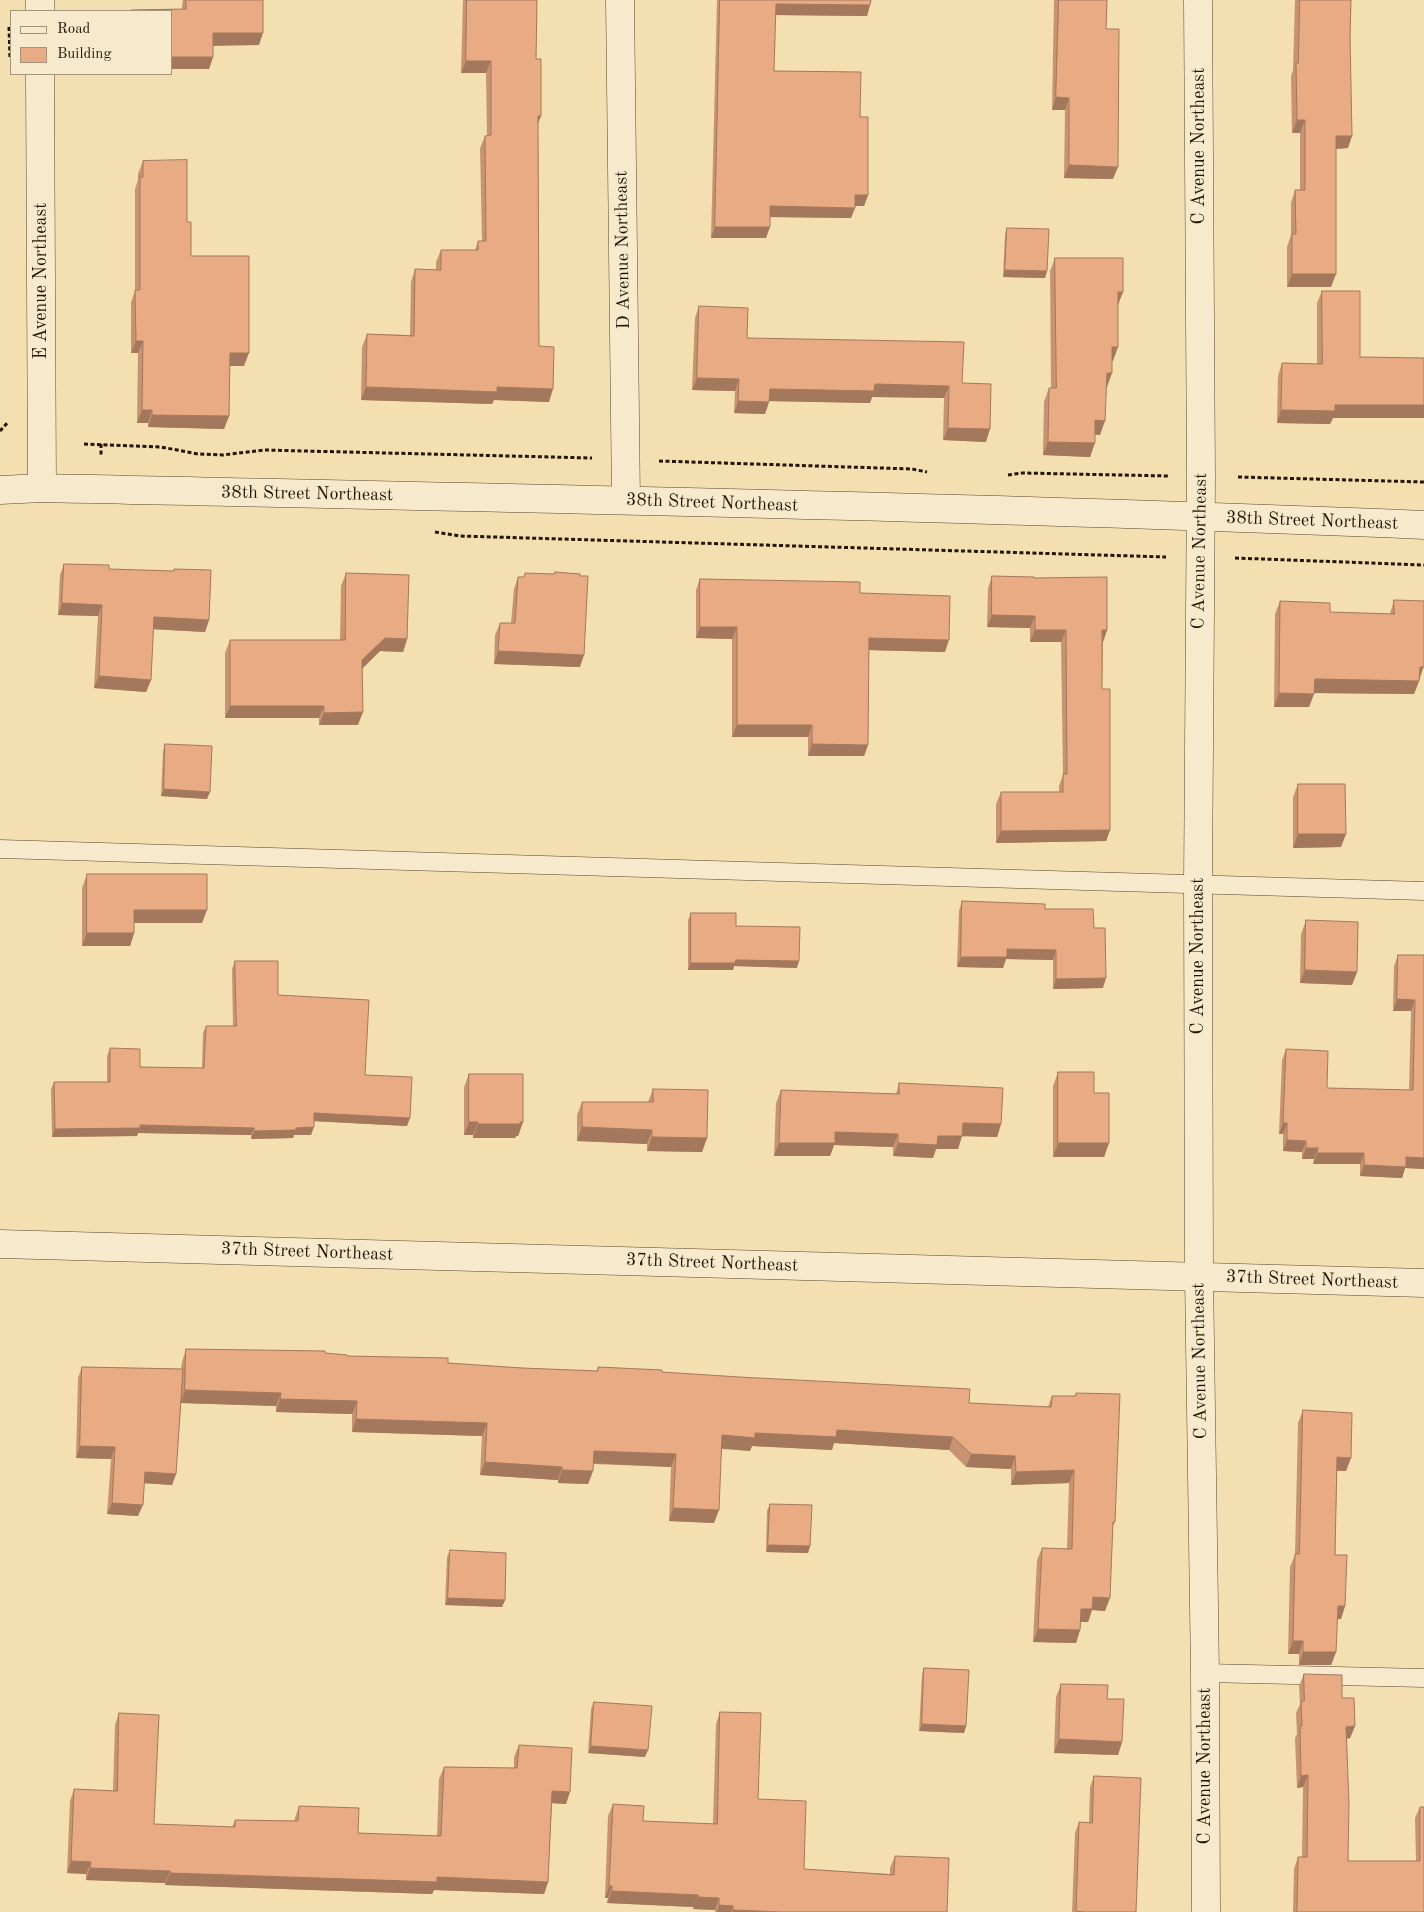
<!DOCTYPE html>
<html>
<head>
<meta charset="utf-8">
<style>
	body { margin:0 }
	#map { position:relative; width:1424px; height:1912px; overflow:hidden; background:#f3dfb0; font-family:"Old Standard TT",serif }
	canvas { display:block }
	.legend { position:absolute; left:10px; top:10px; width:162px; height:65px; box-sizing:border-box; background:#f7eacc; border:1px solid #a3947c; margin:0; padding:6px 9px; list-style:none; font-size:15px; color:#241403 }
	.legend li { display:flex; align-items:center; gap:10px; height:25px }
	.legend b { width:25px; border:1px solid #a3947c }
</style>
</head>
<body>
<div id="map">
<canvas width="1424" height="1912"></canvas>
<ul class="legend">
<li><b style="height:6px;background:#f7eacc"></b>Road</li>
<li><b style="height:14px;background:#e9ab84"></b>Building</li>
</ul>
</div>
<script>
const c = document.querySelector('canvas').getContext('2d');
c.lineJoin = 'round';
function stroke(path, color, width, dash) { c.strokeStyle = color; c.lineWidth = width; c.lineCap = dash ? 'butt' : 'round'; c.setLineDash(dash || []); c.stroke(path); }
function paint(path, color) { c.fillStyle = color; c.fill(path, 'evenodd'); }
function label(font, color, halo, rows, align = 'center') {
  c.font = font + ' "Old Standard TT",serif'; c.lineWidth = 4; c.setLineDash([]); c.textBaseline = 'middle'; c.strokeStyle = halo; c.fillStyle = color; for (const [text, x, y, turn = 0] of rows) {
    c.save(); c.translate(x, y); c.rotate((+turn || 0) * Math.PI / 180); c.textAlign = isNaN(turn) ? turn : align; if (halo) c.strokeText(text, 0, 0); c.fillText(text, 0, 0); c.restore();
  }
}
const path = new Path2D(`
	M9 27 10 58
	M0 431 8 422
	M84 444 161 447 198 454 223 455 264 450 592 458
	M101 444V456
	M659 461 912 469 927 472
	M1008 475 1022 473 1169 476
	M1238 477 1424 482
	M435 532 460 536 1166 557
	M1235 558 1424 565`);
const service = new Path2D(`
	M0 849 1424 891
	M1205 1673 1424 1678`);
const minor = new Path2D(`
	M40 0V11
	M620 0 626 500
	M40 74 42 488
	M0 490 42 488C503 498 964 506 1424 525
	M0 1244 1424 1283`);
const tertiary = new Path2D(`
	M1198 0 1201 477 1198 883 1199 1276 1205 1673 1206 1912`);
const wall = new Path2D(`
	M183 0H263L259 45H213V57L209 69H171V11H131V10L182 9V5Z
	M463 0H537L536 59 538 124 539 346 549 402 494 400 492 404 361 400 362 347 367 334 410 335 411 282 415 269 436 270V262L441 250H475L478 241H482L480 148 485 136H487L486 73H461Z
	M717 0H871L867 16 775 15 774 71 860 117 868 195 864 206H855L851 218 770 217 766 238H711Z
	M1054 0H1107L1106 29 1113 179 1064 178 1065 110H1052Z
	M1295 0H1351L1348 148 1336 149 1331 287H1287V247L1291 235V203L1295 190H1300V133H1292L1291 76 1293 70Z
	M143 161 187 222 191 256 244 366H230L229 416 224 429 148 427V423H137L138 353H131V302L135 291V189L138 180V174Z
	M1007 228 1047 271 1045 278 1003 277 1005 235Z
	M1055 258 1118 303 1113 361H1112L1107 387H1106L1100 435 1095 434 1090 457 1043 455 1044 402 1049 388H1051L1050 271Z
	M1322 291 1360 357 1424 418H1333L1330 424 1277 423 1278 376 1282 363 1317 364V303Z
	M699 306 747 338 962 383 986 442 943 440 944 398 872 397 870 403 769 401 765 414 734 413 735 391 692 390 695 318Z
	M64 564 109 569 173 571 174 569 209 620 205 632 153 629 151 680 146 692 94 688 98 616 58 615 60 575Z
	M346 573 407 639 403 652 380 651 362 668 358 725H319V718H225V653L230 640H340L341 586Z
	M525 573 580 667 494 664 495 635 500 623H511L514 589 518 577H524Z
	M992 576 1034 578 1107 630 1103 642 1102 689 1110 830 1106 841 996 843V804L1001 792H1059V786L1063 775 1061 642H1030V628L987 627 988 588Z
	M700 579 860 593 945 652 869 650 868 745 864 756H808V737H732V639L696 638V590Z
	M1394 600 1424 665 1419 681 1414 694 1314 693 1309 707H1274L1275 614 1280 601 1330 612 1390 614Z
	M165 744 207 799 161 796 163 751Z
	M1298 784 1341 847 1293 848V797Z
	M87 874 202 923H134V933L130 946H82V888Z
	M962 901 1045 909 1094 928 1103 988 1053 989V960L1006 959 1003 968 957 967 959 911Z
	M691 913 736 926 797 968 734 966 733 970H688V920Z
	M1306 920 1357 972 1352 985 1300 983 1301 934Z
	M1398 955H1424V1169L1405 1168 1402 1178 1360 1176V1164H1313L1314 1159H1302V1152L1283 1151V1134H1279L1282 1060 1286 1049 1327 1088 1409 1090 1411 1011H1393L1394 966Z
	M235 961 278 995 365 1075 407 1126 314 1121 311 1135H294L293 1138 251 1139V1135L138 1133 137 1136 52 1137 51 1089 54 1082H107V1056L110 1048 140 1067 202 1068 203 1033 206 1026H233L232 969Z
	M1058 1072 1094 1093 1109 1143 1104 1157H1053V1086Z
	M469 1074 523 1122 518 1136H516L515 1138H473V1135H464V1087Z
	M899 1083 1001 1124 997 1137 962 1136 958 1149H936L933 1158 893 1156V1147L834 1145 830 1156H774L776 1103 781 1090 896 1094Z
	M653 1089 707 1138 702 1152 647 1151V1144L577 1141V1115L582 1102H648Z
	M186 1349 325 1353 347 1356 522 1368 597 1371 598 1367 662 1372 969 1403 1048 1407 1052 1396H1075L1076 1393 1115 1522 1112 1528 1105 1611 1092 1610 1088 1622H1081L1080 1630 1076 1643 1033 1642 1037 1560 1042 1548 1067 1549 1069 1483 1011 1485V1469L966 1467 949 1450 834 1443 832 1450 752 1446 750 1451 722 1449 714 1523 669 1521 671 1467 593 1464V1471L588 1484 558 1483V1480L480 1475 482 1436 352 1432V1414L276 1412V1406L181 1403 176 1474 172 1485 144 1483 138 1516 107 1514 111 1459 76 1458 78 1378 82 1367 181 1369 182 1362Z
	M1303 1410 1346 1471H1337L1335 1555 1345 1606 1341 1619H1337L1336 1652 1331 1665H1299V1654H1288L1290 1567 1295 1555 1298 1423Z
	M770 1504 810 1546 808 1553 766 1552 767 1511Z
	M450 1550 505 1600 502 1607 445 1605 447 1557Z
	M924 1668 966 1726 964 1733 919 1731 922 1675Z
	M1304 1674 1342 1698 1355 1726 1350 1738 1347 1739 1348 1861H1416L1415 1818 1420 1807 1424 1912H1293L1294 1869 1298 1857H1302L1303 1787 1297 1788 1295 1738 1297 1734 1296 1713 1300 1704 1299 1686Z
	M1061 1684 1107 1699 1122 1742 1118 1755 1054 1753 1056 1697Z
	M594 1702 645 1757 588 1753 591 1709Z
	M720 1712 758 1799 804 1869 890 1874V1868L895 1856 947 1912H715V1910L693 1909 694 1907 607 1903 608 1898H605L608 1816 613 1804 643 1821 713 1824 716 1724Z
	M119 1713 154 1824 232 1827 235 1820 294 1821 299 1806 358 1833 437 1836 439 1779 444 1767 514 1768V1757L519 1745 566 1804 552 1803 548 1882 544 1894 434 1890 432 1894 165 1885V1883L86 1880V1874L67 1873 70 1801 74 1789 113 1791 115 1725Z
	M1094 1776 1136 1912H1072L1075 1833 1079 1822H1089L1090 1787Z`);
const shadedWall = new Path2D(`
	M776 4 870 5 867 16 772 15Z
	M213 33H263L259 45 209 46Z
	M171 57H213L209 69H171Z
	M466 61H491L486 73H461Z
	M1056 97 1069 98 1065 110H1052Z
	M538 116H541L536 129Z
	M1297 120H1305L1300 133H1292Z
	M1336 136H1352L1348 148 1331 149Z
	M1069 165 1118 167 1113 179 1064 178Z
	M855 195H868L864 206H851Z
	M770 206 855 208 851 218 766 217Z
	M715 227H770L766 238H711Z
	M1005 270 1047 271 1045 278 1003 277Z
	M1292 274H1336L1331 287H1287Z
	M1118 292H1123L1118 305Z
	M136 341H143L138 353H131Z
	M1112 347H1118L1113 361H1107Z
	M230 353H249L244 366H225Z
	M1107 373H1112L1107 387H1102Z
	M697 378 739 379 735 391 692 390Z
	M875 384 949 386 944 398 872 397 870 403 765 401 770 389Z
	M366 387H497L553 389 549 402 494 400 492 404 361 400Z
	M738 401 769 402 765 414 734 413Z
	M1335 405H1424V418H1333L1330 424 1277 423 1281 410Z
	M142 410H152L148 423H137Z
	M152 415 229 416 224 429 148 427Z
	M1095 420 1105 421 1100 435 1090 434Z
	M948 428 990 429 986 442 943 440Z
	M1048 442 1095 443 1090 457 1043 455Z
	M62 603 102 605 98 616 58 615Z
	M992 615 1035 616 1030 628 987 627Z
	M154 617 209 620 205 632 150 629Z
	M700 627H737L732 639 696 638Z
	M1035 630H1066L1061 642H1030Z
	M1102 630H1107L1103 642Z
	M385 638 407 639 403 652 380 651 358 673 362 660Z
	M869 638 949 640 945 652 865 650Z
	M498 651 584 655 580 667 494 664Z
	M1424 655V665L1419 680H1415Z
	M99 676 151 680 146 692 94 688Z
	M1315 679 1419 681 1414 694 1310 693Z
	M1279 693 1314 694 1309 707H1274Z
	M230 706H324L319 718H225Z
	M363 712 358 725H319L324 713Z
	M737 725H812L808 737H732Z
	M812 744 868 745 864 756H808Z
	M164 789 210 792 207 799 161 796Z
	M1110 830 1106 841 996 843 1001 831Z
	M1298 834H1346L1341 847 1293 848Z
	M134 910H207L202 923H129Z
	M87 933H134L130 946H82Z
	M1007 949 1056 950 1053 960 1006 959 1003 968 957 967 961 957Z
	M736 960 799 961 797 968 734 966 733 970H688L691 963Z
	M1305 970 1357 972 1352 985 1300 983Z
	M1106 978 1103 988 1053 989 1056 979Z
	M1397 999 1415 1000 1411 1011H1393Z
	M314 1113 410 1118 407 1126 311 1121Z
	M469 1122H478L473 1135H464Z
	M523 1122 518 1136H516L515 1138H473L478 1124Z
	M963 1123 1001 1124 997 1137 959 1136Z
	M1283 1123H1287L1283 1134H1279Z
	M140 1125 254 1128 251 1135 138 1133 137 1136 52 1137 55 1129Z
	M314 1127 311 1135H294L293 1138 251 1139 254 1131Z
	M582 1127 652 1130 647 1144 577 1141Z
	M835 1132 898 1134 893 1147 834 1145 830 1156H774L779 1143Z
	M938 1136H962L958 1149H936L933 1158 893 1156 898 1143Z
	M652 1137 707 1138 702 1152 647 1151Z
	M1287 1140 1306 1141 1302 1152 1283 1151Z
	M1058 1143H1109L1104 1157H1053Z
	M1306 1148H1318L1314 1159H1302Z
	M1317 1153H1364L1360 1164H1313Z
	M1406 1157 1424 1158V1169L1405 1168 1402 1178 1360 1176 1364 1165Z
	M185 1390 281 1393 276 1406 180 1403Z
	M280 1399 357 1401 352 1414 276 1412Z
	M356 1419 487 1423 482 1436 352 1432Z
	M837 1430 953 1437 949 1450 834 1443 832 1450 752 1446 750 1451 718 1448 722 1435 755 1433Z
	M80 1446 115 1447 111 1459 76 1458Z
	M594 1451 676 1454 671 1467 589 1463Z
	M971 1454 1015 1456 1011 1469 966 1467Z
	M1337 1457 1351 1458 1346 1471 1333 1470Z
	M485 1462 562 1467 558 1480 480 1475Z
	M562 1470 593 1471 588 1484 558 1483Z
	M1074 1470 1069 1483 1011 1485 1016 1472Z
	M145 1472 176 1474 172 1485 141 1483Z
	M112 1503 143 1505 138 1516 107 1514Z
	M673 1508 719 1510 714 1523 669 1521Z
	M768 1545 810 1546 808 1553 766 1552Z
	M1093 1597 1110 1598 1105 1611 1092 1610 1088 1622H1077L1081 1609Z
	M448 1598 505 1600 502 1607 445 1605Z
	M1338 1606H1345L1341 1619H1333Z
	M1038 1629 1080 1630 1076 1643 1033 1642Z
	M1293 1641H1303L1299 1654H1288Z
	M1303 1652H1336L1331 1665H1299Z
	M922 1724 966 1726 964 1733 919 1731Z
	M1355 1726 1350 1738 1342 1739 1346 1727Z
	M1059 1739 1122 1742 1118 1755 1054 1753Z
	M591 1746 648 1750 645 1757 588 1753Z
	M1308 1775 1303 1787 1297 1788 1301 1776Z
	M552 1791 570 1792 566 1804 548 1803Z
	M71 1861 91 1862 86 1874 67 1873Z
	M90 1868 170 1871 165 1883 86 1880Z
	M170 1873 437 1877 548 1882 544 1894 434 1890 432 1894 165 1885Z
	M609 1886H612L608 1898H605Z
	M612 1891 698 1895 694 1907 607 1903Z
	M698 1897 719 1898 715 1910 693 1909Z
	M719 1905 733 1906 731 1912H717Z
	M733 1910 782 1912H732Z`);
const building = new Path2D(`
	M186 0H263V33H213V57H171V11H131V10L186 9Z
	M467 0H537L536 59H541V116H538L539 346 554 347 553 389 497 387V392L366 387 367 334 414 336 415 269 441 270V250H478V241H486L485 136 491 135V61H466Z
	M720 0H871L870 5 776 4 774 71 861 72 860 117H868V195H855V208L770 206V227H715Z
	M1059 0H1107L1106 29H1119L1118 167 1069 165V98L1056 97Z
	M1300 0H1351L1350 35 1352 136H1336V274H1292V234H1296L1295 190H1305V120H1297L1296 63H1298Z
	M187 160V222H191V256H249V353H230L229 416 152 415V410H142L143 341H136L135 290H140V177H143V161Z
	M1007 228 1049 229 1047 271 1005 270Z
	M1055 258H1123V292H1118V347H1112V373H1107L1105 421 1095 420V443L1048 442 1049 388H1056Z
	M1322 291H1360V357L1424 358V405H1335V411L1281 410 1282 363 1322 364Z
	M699 306 748 308 747 338 964 342 962 383 991 384 990 429 948 428 949 386 875 384 874 391 770 389 769 402 738 401 739 379 697 378Z
	M64 564 109 565V569L174 571V569L211 570 209 620 154 617 151 680 99 676 102 605 62 603Z
	M555 572 580 574V576H588L584 655 498 651 500 623H515L518 577H524L525 573 554 574Z
	M346 573 409 575 407 639 385 638 362 660 363 712 324 713V706H230V640H345Z
	M992 576 1034 577V578L1107 577V630H1102V689H1110V830L1001 831V792H1063V774H1067L1066 630H1035V616L992 615Z
	M700 579 860 582V593L950 596 949 640 869 638 868 745 812 744V725H737V627H700Z
	M1394 600 1424 601V667H1420L1419 681 1315 679 1314 694 1279 693 1280 601 1330 603V612L1394 614Z
	M165 744 212 746 210 792 164 789Z
	M1298 784H1345L1346 834H1298Z
	M87 874H207V910H134V933H87Z
	M962 901 1045 904V909H1093L1094 928H1105L1106 978 1056 979V950L1007 949V957H961Z
	M691 913H736V926L800 927 799 961 736 960 735 963H691Z
	M1306 920 1358 922 1357 972 1305 970Z
	M1398 955H1424V1158L1406 1157V1167L1364 1165V1153H1317L1318 1148H1306V1141L1287 1140V1123H1283L1286 1049 1328 1051 1327 1088 1413 1090 1415 1000 1397 999Z
	M235 961H278V995L369 1000 365 1075 412 1077 410 1118 314 1113V1127L296 1128V1130L254 1131V1128L140 1125V1128L55 1129 54 1082H110V1048L140 1049V1067L204 1068 206 1026H236Z
	M1058 1072H1094V1093H1109V1143H1058Z
	M469 1074H523V1122H520V1124H478V1122H469Z
	M899 1083 1003 1088 1001 1124 963 1123 962 1136H938L937 1145 898 1143V1134L835 1132V1143H779L781 1090 899 1094Z
	M653 1089 708 1090 707 1138 652 1137V1130L582 1127V1102H653Z
	M186 1349 325 1351V1353L347 1355V1356L448 1358V1363L522 1368 598 1371V1367L662 1370V1372L739 1377 970 1389 969 1403 1051 1407 1052 1396H1076V1393L1120 1394 1115 1522H1113L1110 1598 1093 1597 1092 1609H1081L1080 1630 1038 1629 1042 1548 1072 1549 1074 1470 1016 1472 1015 1456 971 1454 953 1437 837 1430 836 1437 755 1433V1438L722 1435 719 1510 673 1508 676 1454 594 1451 593 1471 562 1470V1467L485 1462 487 1423 356 1419 357 1401 280 1399 281 1393 185 1390Z
	M82 1367 183 1369 176 1474 145 1472 143 1505 112 1503 115 1447 80 1446Z
	M1303 1410 1352 1413 1351 1458 1337 1457 1335 1555H1347L1345 1606H1338L1336 1652H1303V1641H1293L1295 1554H1299Z
	M770 1504 812 1505 810 1546 768 1545Z
	M450 1550 506 1553 505 1600 448 1598Z
	M924 1668 969 1670 966 1726 922 1724Z
	M1304 1674 1342 1675V1698H1354L1355 1726 1346 1727 1349 1804 1348 1861H1420V1807H1424V1912H1297L1298 1857H1307L1308 1775 1301 1776 1300 1726H1302L1301 1701H1304Z
	M1061 1684 1108 1685 1107 1699H1124L1122 1742 1059 1739Z
	M594 1702 652 1706 648 1750 591 1746Z
	M720 1712 761 1713 758 1799 806 1801 804 1869 894 1875 895 1856 949 1858 947 1912H782L733 1910V1906L719 1905V1898L698 1897V1895L612 1891V1886H609L613 1804 644 1806 643 1821 717 1824Z
	M119 1713 159 1715 154 1824 235 1827V1820L298 1821 299 1806 359 1808 358 1833 441 1836 444 1767 517 1768 519 1745 572 1748 570 1792 552 1791 548 1882 437 1877V1882L170 1873V1871L90 1868 91 1862 71 1861 74 1789 117 1791Z
	M1094 1776 1141 1778 1136 1912H1084L1076 1911 1079 1822 1092 1823Z`);
const streetNames = [
	["C Avenue Northeast",1199,146,-90],
	["D Avenue Northeast",623,250,-91],
	["E Avenue Northeast",41,281,-90],
	["38th Street Northeast",307,494,1],
	["38th Street Northeast",712,503,2],
	["38th Street Northeast",1312,521,2],
	["C Avenue Northeast",1200,551,-89],
	["C Avenue Northeast",1198,956,-90],
	["37th Street Northeast",307,1252,2],
	["37th Street Northeast",712,1263,2],
	["37th Street Northeast",1312,1280,2],
	["C Avenue Northeast",1200,1361,-91],
	["C Avenue Northeast",1205,1766,-90]
];
stroke(service, '#58472e', 19);
stroke(minor, '#58472e', 29);
stroke(tertiary, '#58472e', 29);
stroke(path, '#241403', 3, [4, 2.5]);
stroke(service, '#f7eacc', 18);
stroke(minor, '#f7eacc', 28);
stroke(tertiary, '#f7eacc', 28);
paint(wall, '#c89372');
paint(shadedWall, '#a3785c');
paint(building, '#e9ab84');
stroke(building, '#a3785c', 1);
label('18px', '#241403', '#f7eacc', streetNames);
</script>
</body>
</html>
